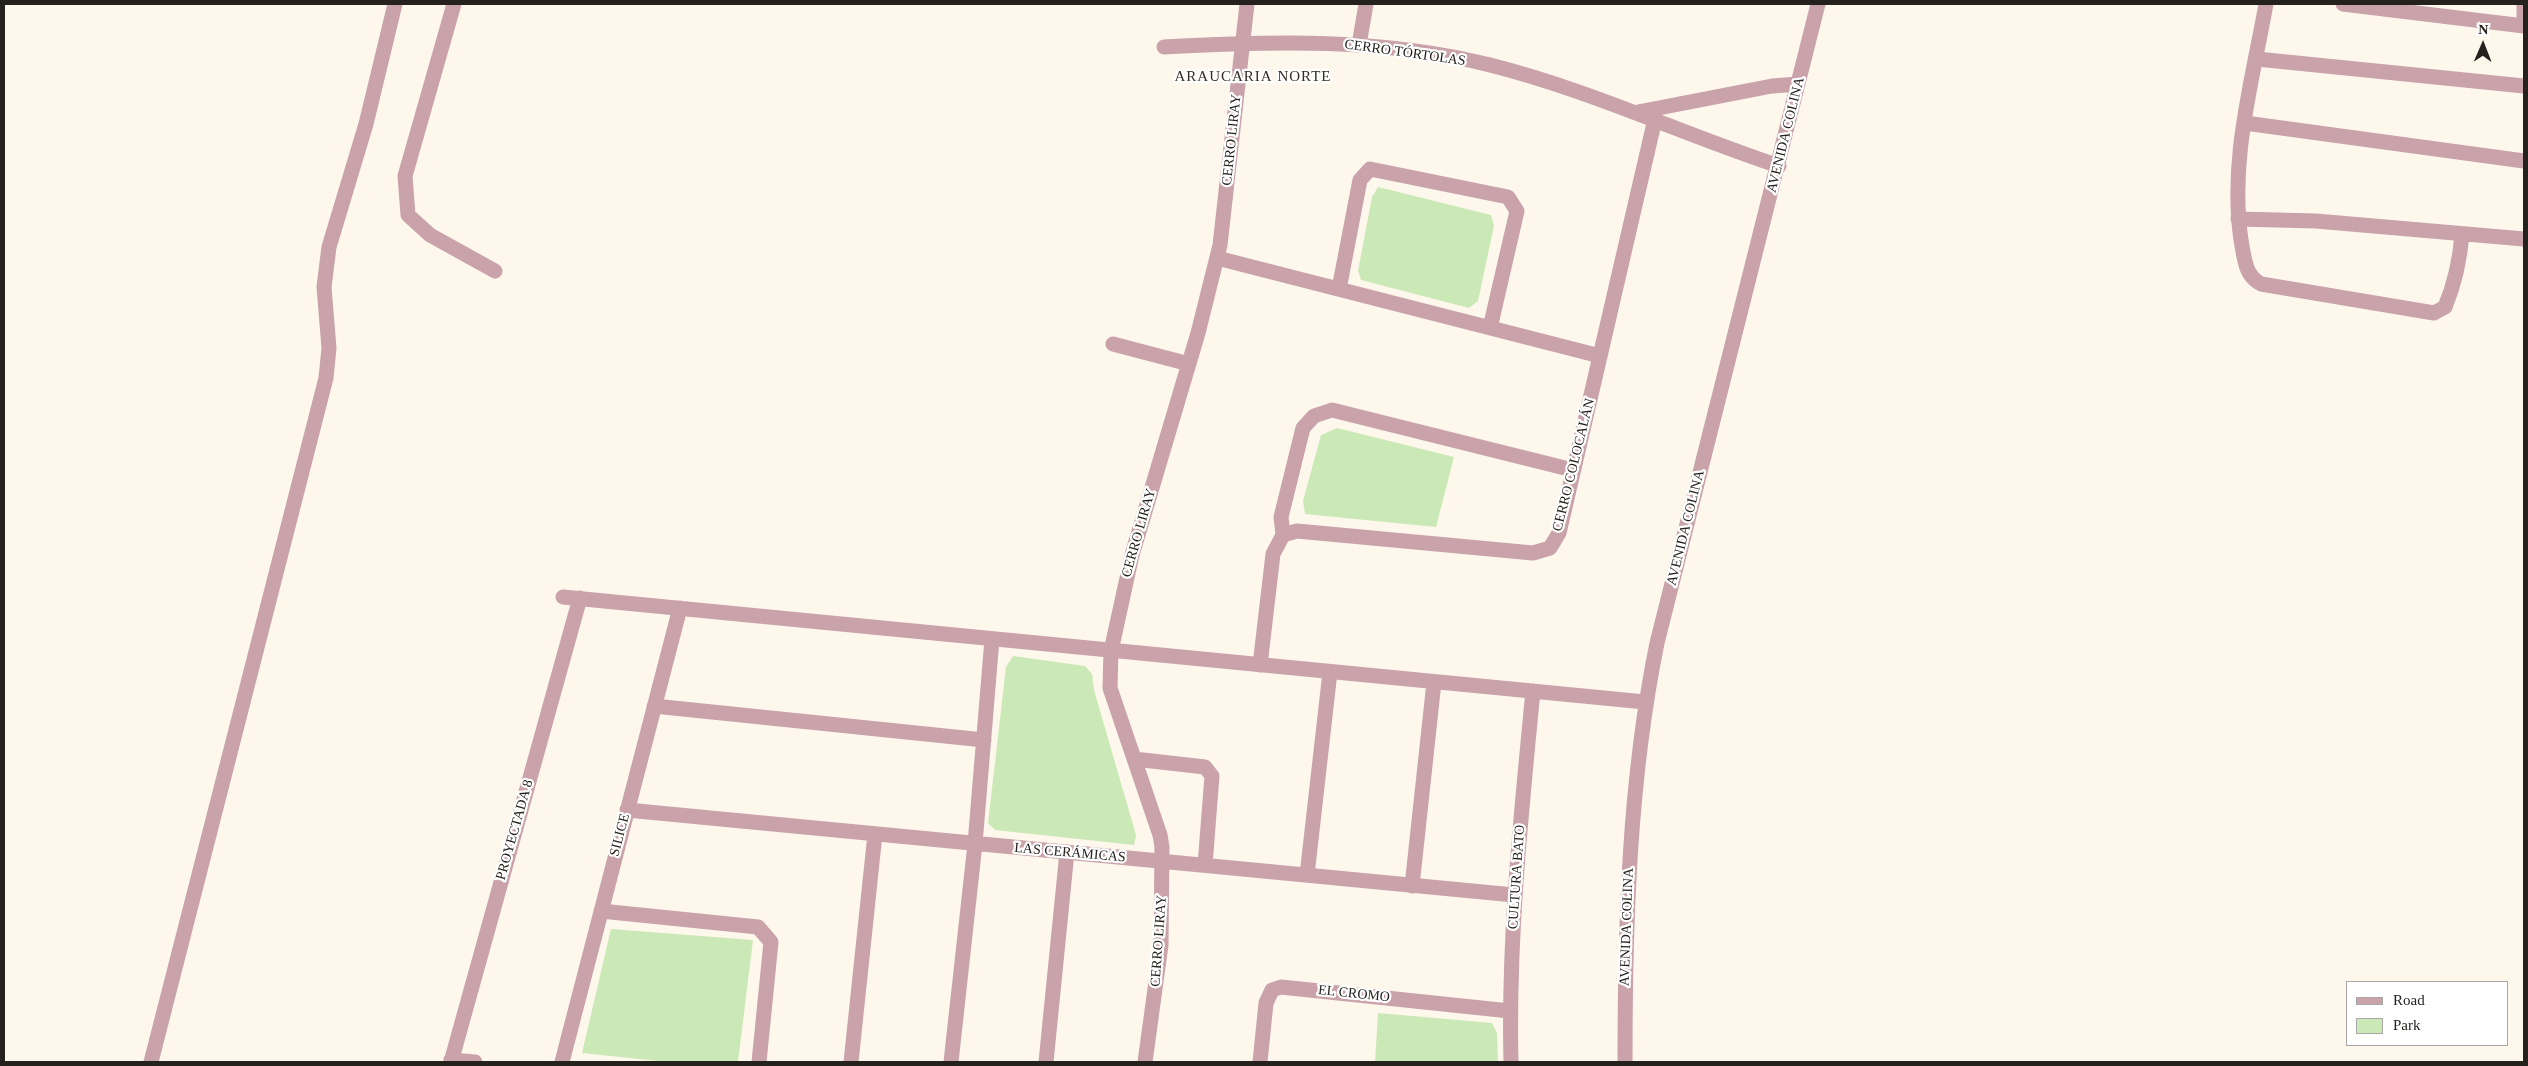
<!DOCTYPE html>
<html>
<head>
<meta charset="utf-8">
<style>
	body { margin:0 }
	#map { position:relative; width:2528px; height:1066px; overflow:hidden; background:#fef7ec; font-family:"Times New Roman",serif }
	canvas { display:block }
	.frame { position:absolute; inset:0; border:5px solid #25221e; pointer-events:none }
	.legend { position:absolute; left:2346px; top:981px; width:162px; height:65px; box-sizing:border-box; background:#fff; border:1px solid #a8a7a5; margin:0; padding:6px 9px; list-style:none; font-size:15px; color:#25221e }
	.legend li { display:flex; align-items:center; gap:10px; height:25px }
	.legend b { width:25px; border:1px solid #a8a7a5 }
	.north { position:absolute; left:2458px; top:20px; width:50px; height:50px; -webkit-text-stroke:4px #fff; paint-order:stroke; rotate:1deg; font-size:14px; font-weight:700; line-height:20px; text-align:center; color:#25221e }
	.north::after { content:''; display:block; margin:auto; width:18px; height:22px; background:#25221e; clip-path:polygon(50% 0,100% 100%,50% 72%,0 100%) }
</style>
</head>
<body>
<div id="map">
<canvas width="2528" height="1066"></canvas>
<div class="frame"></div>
<ul class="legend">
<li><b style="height:6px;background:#c9a2aa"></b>Road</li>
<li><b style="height:14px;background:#cbe9b6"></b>Park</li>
</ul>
<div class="north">N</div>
</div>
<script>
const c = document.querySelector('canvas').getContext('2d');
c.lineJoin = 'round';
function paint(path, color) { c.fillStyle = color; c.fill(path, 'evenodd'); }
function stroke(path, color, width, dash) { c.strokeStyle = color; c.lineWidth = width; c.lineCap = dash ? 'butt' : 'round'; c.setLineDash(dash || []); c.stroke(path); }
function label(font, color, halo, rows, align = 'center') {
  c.font = font + ' "Times New Roman",serif'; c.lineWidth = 4.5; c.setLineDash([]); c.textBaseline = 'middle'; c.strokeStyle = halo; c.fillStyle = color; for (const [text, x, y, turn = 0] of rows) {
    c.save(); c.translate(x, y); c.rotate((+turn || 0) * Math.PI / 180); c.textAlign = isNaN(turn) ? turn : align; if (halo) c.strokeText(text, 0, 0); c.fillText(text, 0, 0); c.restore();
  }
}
const green = new Path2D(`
	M1378 187 1491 215 1494 226 1478 301 1469 308 1361 280 1358 271 1372 197Z
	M1337 428 1454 457 1436 527 1305 514 1303 501 1321 435Z
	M1013 656 1085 666 1092 674 1094 690 1136 835 1134 845 995 830 988 823 1006 667Z
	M611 929 753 940 738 1062H668L582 1053Z
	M1378 1013 1492 1023 1497 1033 1498 1062H1375Z`);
const minor = new Path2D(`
	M454 4 405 176 408 215 430 235 495 271
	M2266 4C2252 83 2228 165 2242 246 2245 262 2246 276 2261 284L2434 313 2445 307C2455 283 2460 260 2462 234
	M2343 4 2524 26
	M2524 4V16
	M1359 45 1366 4
	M1164 47C1275 41 1382 38 1490 65 1590 90 1682 134 1779 166
	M2257 59 2524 86
	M1638 112 1772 86 1798 84
	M2245 123 2524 161
	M2238 219 2316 221 2524 239
	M1217 258 1600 356
	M1339 289 1360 180 1370 169 1508 197 1517 211 1490 328
	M1113 344 1189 364
	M1283 535 1297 531 1533 553 1550 548 1559 533 1655 119
	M563 597 1645 702
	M1260 665 1273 554 1283 535 1281 517 1303 428 1314 416 1332 410 1573 470
	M654 706 984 740
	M1134 759 1205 767 1212 776 1205 865
	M627 810 1514 895
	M1307 875 1330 672
	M1412 886 1434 682
	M601 911 758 927 771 942 759 1062
	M451 1060 475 1062
	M151 1062 326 378 329 348 324 287 329 247 366 124 395 4
	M451 1062 580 598
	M562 1062 680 608
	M851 1062 875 834
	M951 1062 975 844 992 639
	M1046 1062 1067 852
	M1145 1062 1161 945 1162 847 1160 835 1110 688 1111 651 1132 555 1198 333 1220 245 1247 4
	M1260 1062 1266 1003 1272 990 1281 987 1510 1011
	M1511 1062C1508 938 1521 815 1533 691
	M1625 1062C1625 922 1629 781 1657 643L1818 4`);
const streetNames = [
	["CERRO TÓRTOLAS",1405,53,8],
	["AVENIDA COLINA",1786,135,-76],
	["CERRO LIRAY",1232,140,-84],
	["CERRO COLOCALÁN",1574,465,-76],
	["AVENIDA COLINA",1686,528,-76],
	["CERRO LIRAY",1139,533,-74],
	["PROYECTADA 8",515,830,-74],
	["SILICE",620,835,-75],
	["LAS CERÁMICAS",1070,853,5],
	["CULTURA BATO",1517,877,-86],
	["AVENIDA COLINA",1627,927,-88],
	["CERRO LIRAY",1159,941,-86],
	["EL CROMO",1354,994,6]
];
const neighbourhoodNames = [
	["ARAUCARIA NORTE",1253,77]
];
paint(green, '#cbe9b6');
stroke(minor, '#c9a2aa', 15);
label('14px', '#25221e', '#fff', streetNames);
c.letterSpacing = '1px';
label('15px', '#322c24', '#fff', neighbourhoodNames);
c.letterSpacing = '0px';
</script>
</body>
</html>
